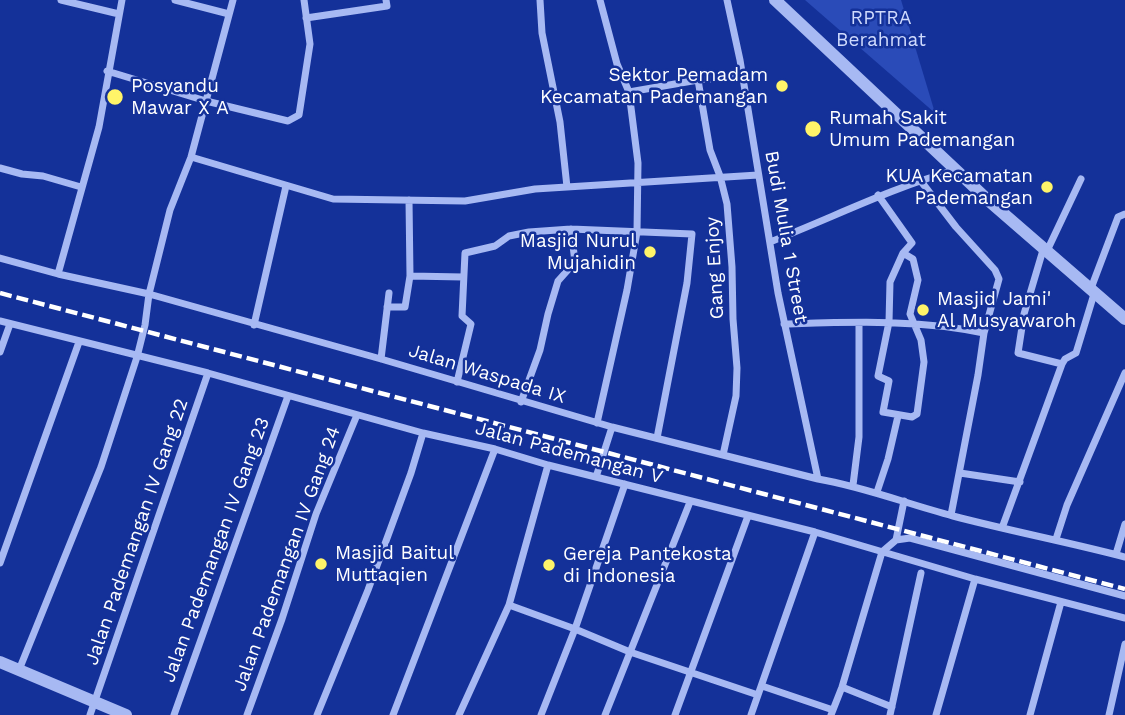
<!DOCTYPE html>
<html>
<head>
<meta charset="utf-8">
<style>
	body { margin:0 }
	canvas { display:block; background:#143199 }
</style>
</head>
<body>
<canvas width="1125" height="715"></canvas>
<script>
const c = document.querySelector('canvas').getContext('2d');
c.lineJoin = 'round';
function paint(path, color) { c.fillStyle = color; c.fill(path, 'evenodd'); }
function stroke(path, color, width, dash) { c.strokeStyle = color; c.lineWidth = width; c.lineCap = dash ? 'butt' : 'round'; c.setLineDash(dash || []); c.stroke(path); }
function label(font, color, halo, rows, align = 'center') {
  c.font = font + ' "Work Sans",sans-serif'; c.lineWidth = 5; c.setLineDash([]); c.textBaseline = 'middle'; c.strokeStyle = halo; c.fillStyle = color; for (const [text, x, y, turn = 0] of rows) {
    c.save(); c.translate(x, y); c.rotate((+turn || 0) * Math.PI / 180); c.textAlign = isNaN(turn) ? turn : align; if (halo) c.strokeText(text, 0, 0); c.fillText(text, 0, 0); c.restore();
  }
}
const green = new Path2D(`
	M806 0H901L935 113 805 0Z`);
const minor = new Path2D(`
	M61 0 119 14
	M175 0 229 14
	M540 0 542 33 560 122 567 187
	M727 0 740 60 778 293 818 479
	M306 18 387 6 386 0
	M107 71 206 101 288 121 299 115 310 44 304 0
	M698 80 710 150 720 176 727 204 732 267 733 319 737 368 736 396 723 455
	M629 92 698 80 743 76
	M191 157 333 199 465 201 535 189 758 175
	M0 168 22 174 43 176 81 187
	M920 180 956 227 995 270 999 279 984 333 978 375 951 515
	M878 195 912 243 903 253 890 282 889 322 878 376 889 381 883 412 912 417 917 414 924 362 921 340 910 314 918 280 913 259 903 253
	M409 200 410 276
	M770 242C832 218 891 188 955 170
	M1043 250 1024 314 1018 353 1062 364
	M1046 253 1081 179
	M0 258 58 274 149 294 381 359 612 427 818 479C865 487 907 504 953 516 1010 531 1068 542 1125 557
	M58 274 99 127 122 0
	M1090 291 1118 217 1125 214
	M387 307H405L410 276 463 277
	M0 321 208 373 423 433 495 449 548 465 815 532 975 579 1125 618
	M784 324C851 322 918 319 984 333
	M254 325 286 186
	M0 352 10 324
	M381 359 389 293
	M457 382 471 324 462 316 465 253 495 246 509 236 529 232 571 229 692 234 687 283 657 438
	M521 402 540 350 548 314 558 281 575 262 571 229
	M597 423 627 290 637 232 638 163 629 92 617 64 600 0
	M960 473 1020 482
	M596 477 612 427
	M853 485 859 437V323
	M877 492 888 459 898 416
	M1002 528 1062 364 1065 359 1076 353 1094 294
	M1056 539 1067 505 1125 373
	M896 540 904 501
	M882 552 896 540 910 538 1125 596
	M1116 554 1125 524
	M0 563 79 342
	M509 605 575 629 630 652 758 695
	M19 670 101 467 137 357 145 325 149 294 170 210 191 157 233 0
	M762 686 833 710
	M842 687 892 707
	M90 715 208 373
	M174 715 288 396
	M247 715 282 619 316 514 357 415
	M317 715 368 590 411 473 423 433
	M393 715 495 449
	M459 715 509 605 548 465
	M541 715 575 629 625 484
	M605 715 690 502
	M675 715 748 516
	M751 715 815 532
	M831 715 842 687 882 552
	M890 715 921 573
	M936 715 975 579
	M1030 715 1061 602
	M1109 715 1125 644`);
const tertiary = new Path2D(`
	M775 0 989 201 1125 319
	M0 662 126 715`);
const rail = new Path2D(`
	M0 293 1125 589`);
const markers = [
	[782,86,7,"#fff469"],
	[115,97,9,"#fff469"],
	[813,129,9,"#fff469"],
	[1047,187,7,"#fff469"],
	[650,252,7,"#fff469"],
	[923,310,7,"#fff469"],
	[321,564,7,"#fff469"],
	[549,565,7,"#fff469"]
];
const parkNames = [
	["RPTRA",881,18],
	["Berahmat",881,40]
];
const poiNames = [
	["Sektor Pemadam",768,75,"right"],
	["Kecamatan Pademangan",768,97,"right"],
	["Posyandu",131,86],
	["Mawar X A",131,108],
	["Rumah Sakit",829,118],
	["Umum Pademangan",829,140],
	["KUA Kecamatan",1033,176,"right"],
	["Pademangan",1033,198,"right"],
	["Masjid Nurul",636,241,"right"],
	["Mujahidin",636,263,"right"],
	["Masjid Jami'",937,299],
	["Al Musyawaroh",937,321],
	["Masjid Baitul",335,553],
	["Muttaqien",335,575],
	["Gereja Pantekosta",563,554],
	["di Indonesia",563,576]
];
const streetNames = [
	["Budi Mulia 1 Street",786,237,80],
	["Gang Enjoy",715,268,-93],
	["Jalan Waspada IX",487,374,17],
	["Jalan Pademangan V",569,453,15],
	["Jalan Pademangan IV Gang 22",137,532,-71],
	["Jalan Pademangan IV Gang 23",216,550,-70],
	["Jalan Pademangan IV Gang 24",287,559,-70]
];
paint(green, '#2a4bb8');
stroke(minor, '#a7b9f3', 7);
stroke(tertiary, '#a7b9f3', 12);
stroke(rail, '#fff', 4.5, [12, 5]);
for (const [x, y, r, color] of markers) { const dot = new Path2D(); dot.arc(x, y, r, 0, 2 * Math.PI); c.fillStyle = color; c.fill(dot); stroke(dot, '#143199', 2.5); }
label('19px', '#cfdafd', '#143199', parkNames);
label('19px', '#fff', '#143199', poiNames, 'left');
label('19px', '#fff', '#143199', streetNames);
</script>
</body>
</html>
